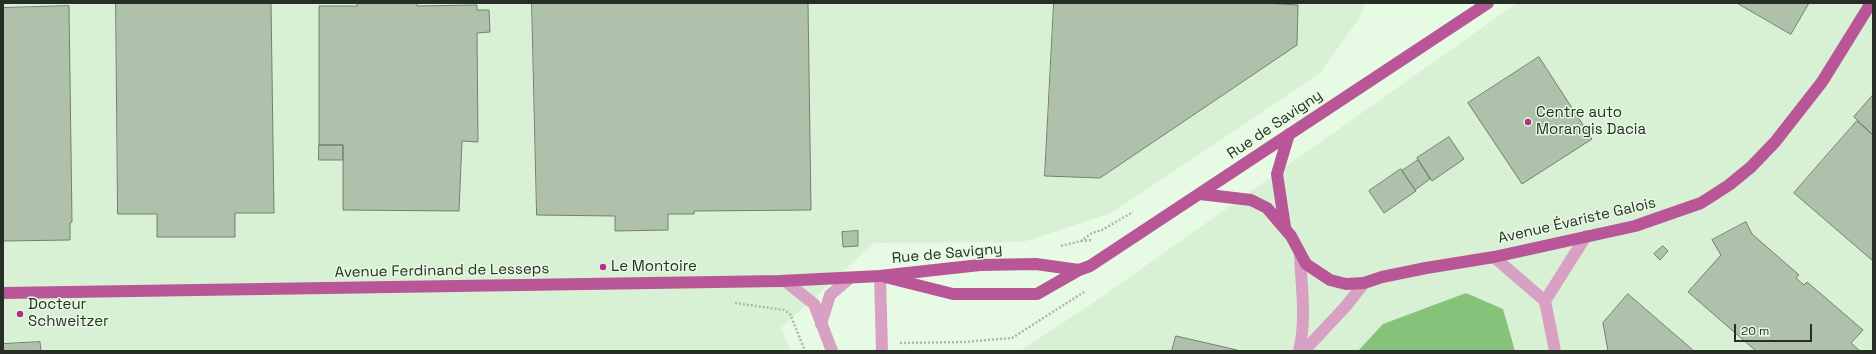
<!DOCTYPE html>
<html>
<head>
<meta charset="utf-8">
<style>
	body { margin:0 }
	#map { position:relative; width:1876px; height:354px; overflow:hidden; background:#e7fae3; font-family:"Space Grotesk",sans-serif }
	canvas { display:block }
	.frame { position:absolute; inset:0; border:4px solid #272e25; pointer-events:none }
	.scale { position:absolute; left:1734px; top:324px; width:78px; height:18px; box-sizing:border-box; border:2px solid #272e25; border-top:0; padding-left:5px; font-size:12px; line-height:14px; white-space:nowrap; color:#272e25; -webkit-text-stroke:3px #e7fae3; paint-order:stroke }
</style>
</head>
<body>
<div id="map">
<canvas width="1876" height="354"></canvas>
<div class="frame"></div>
<div class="scale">20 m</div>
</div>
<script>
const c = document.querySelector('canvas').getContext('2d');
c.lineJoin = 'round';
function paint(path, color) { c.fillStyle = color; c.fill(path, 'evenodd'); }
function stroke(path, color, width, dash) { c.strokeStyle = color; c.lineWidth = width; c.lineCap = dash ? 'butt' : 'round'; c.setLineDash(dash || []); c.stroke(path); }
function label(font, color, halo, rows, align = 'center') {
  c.font = font + ' "Space Grotesk",sans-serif'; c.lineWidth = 3; c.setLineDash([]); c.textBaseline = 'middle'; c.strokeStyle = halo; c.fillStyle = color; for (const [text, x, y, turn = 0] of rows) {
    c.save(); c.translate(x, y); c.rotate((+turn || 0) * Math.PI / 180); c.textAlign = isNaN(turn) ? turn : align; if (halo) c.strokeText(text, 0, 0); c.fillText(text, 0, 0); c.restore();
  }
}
const built = new Path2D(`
	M3 3H1365L1361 16 1319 74 1111 213 1023 242 874 243 781 328 791 351H3Z
	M1517 3H1873V351H1020L1093 303Z`);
const water = new Path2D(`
	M1466 293 1503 309 1515 351H1358L1383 324Z`);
const building = new Path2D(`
	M116 3H271L274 213H235V237H157V214H118Z
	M357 3H417V6L477 5V10H489L490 32 477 33 478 142 462 141 459 211 343 210V145H319V6H357Z
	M532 3H808L811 210 694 211V214H668V230L615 231V216L537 215Z
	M1054 3H1263L1298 5 1297 45 1100 178 1045 176Z
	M1737 3H1809L1791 34Z
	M69 6 72 222 70 223V240L3 241V8Z
	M1539 57 1592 139 1522 184 1468 103Z
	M1873 95V135L1854 117Z
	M1857 121 1873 135V261L1794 193Z
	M1449 137 1464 159 1432 181 1417 158Z
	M319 145H343V160H319Z
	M1418 160 1430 179 1415 190 1402 171Z
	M1401 169 1416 191 1384 213 1369 191Z
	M1746 222 1752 234 1799 275 1796 278 1804 285 1807 282 1863 330 1851 343 1860 351H1756L1688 292 1721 255 1712 240Z
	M858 231V246L843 247 842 232Z
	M1663 246 1668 251 1660 260 1654 254Z
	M1628 294 1694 351H1608L1603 323Z
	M1176 336 1237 350 1236 351H1172Z
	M40 342 41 351H3V344Z`);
const path = new Path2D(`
	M1081 241 1092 240
	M1061 246 1081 241 1092 233 1102 230 1133 212
	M735 303 784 310 790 314 805 351
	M900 343 964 342 1012 338 1084 292`);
const minor = new Path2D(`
	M1494 257 1545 301 1555 351
	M880 276 882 351
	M785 281 814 304 832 351
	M1545 301 1586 236
	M821 324 830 295 850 278
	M1299 351C1307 318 1301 287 1300 254
	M1304 351 1346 306 1364 283`);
const major = new Path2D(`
	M1200 194 1251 200 1267 208 1291 236 1306 264 1330 280 1346 284 1364 283 1382 277 1426 268 1494 257 1635 226 1701 203 1729 185 1751 167 1775 142 1822 82 1871 3
	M1285 227 1277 174 1289 134
	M885 277 953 294H1037L1079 270 1090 266 1488 3
	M3 293 780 281 880 276 980 265 1036 264 1079 270`);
const markers = [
	[1528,122,4,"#ac3389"],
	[603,267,4,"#ac3389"],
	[20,314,4,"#ac3389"]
];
const poiNames = [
	["Centre auto",1536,113],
	["Morangis Dacia",1536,130],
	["Le Montoire",611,267],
	["Docteur",28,305],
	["Schweitzer",28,322]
];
const streetNames = [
	["Rue de Savigny",1275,125,-34],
	["Avenue Évariste Galois",1577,221,-13],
	["Rue de Savigny",947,254,-5],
	["Avenue Ferdinand de Lesseps",442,271,-1]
];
paint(built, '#d8f1d4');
paint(water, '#87c27b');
paint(building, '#afc1ab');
stroke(building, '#71826e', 1);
stroke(path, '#abbaa7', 2.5, [2, 2]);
stroke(minor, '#d8a1c3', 12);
stroke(major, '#b85698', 12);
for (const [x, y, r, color] of markers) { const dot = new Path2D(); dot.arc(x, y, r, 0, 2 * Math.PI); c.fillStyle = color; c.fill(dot); stroke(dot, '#e7fae3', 1.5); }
label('15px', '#272e25', '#e7fae3', poiNames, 'left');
label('15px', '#272e25', '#e7fae3', streetNames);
</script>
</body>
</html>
